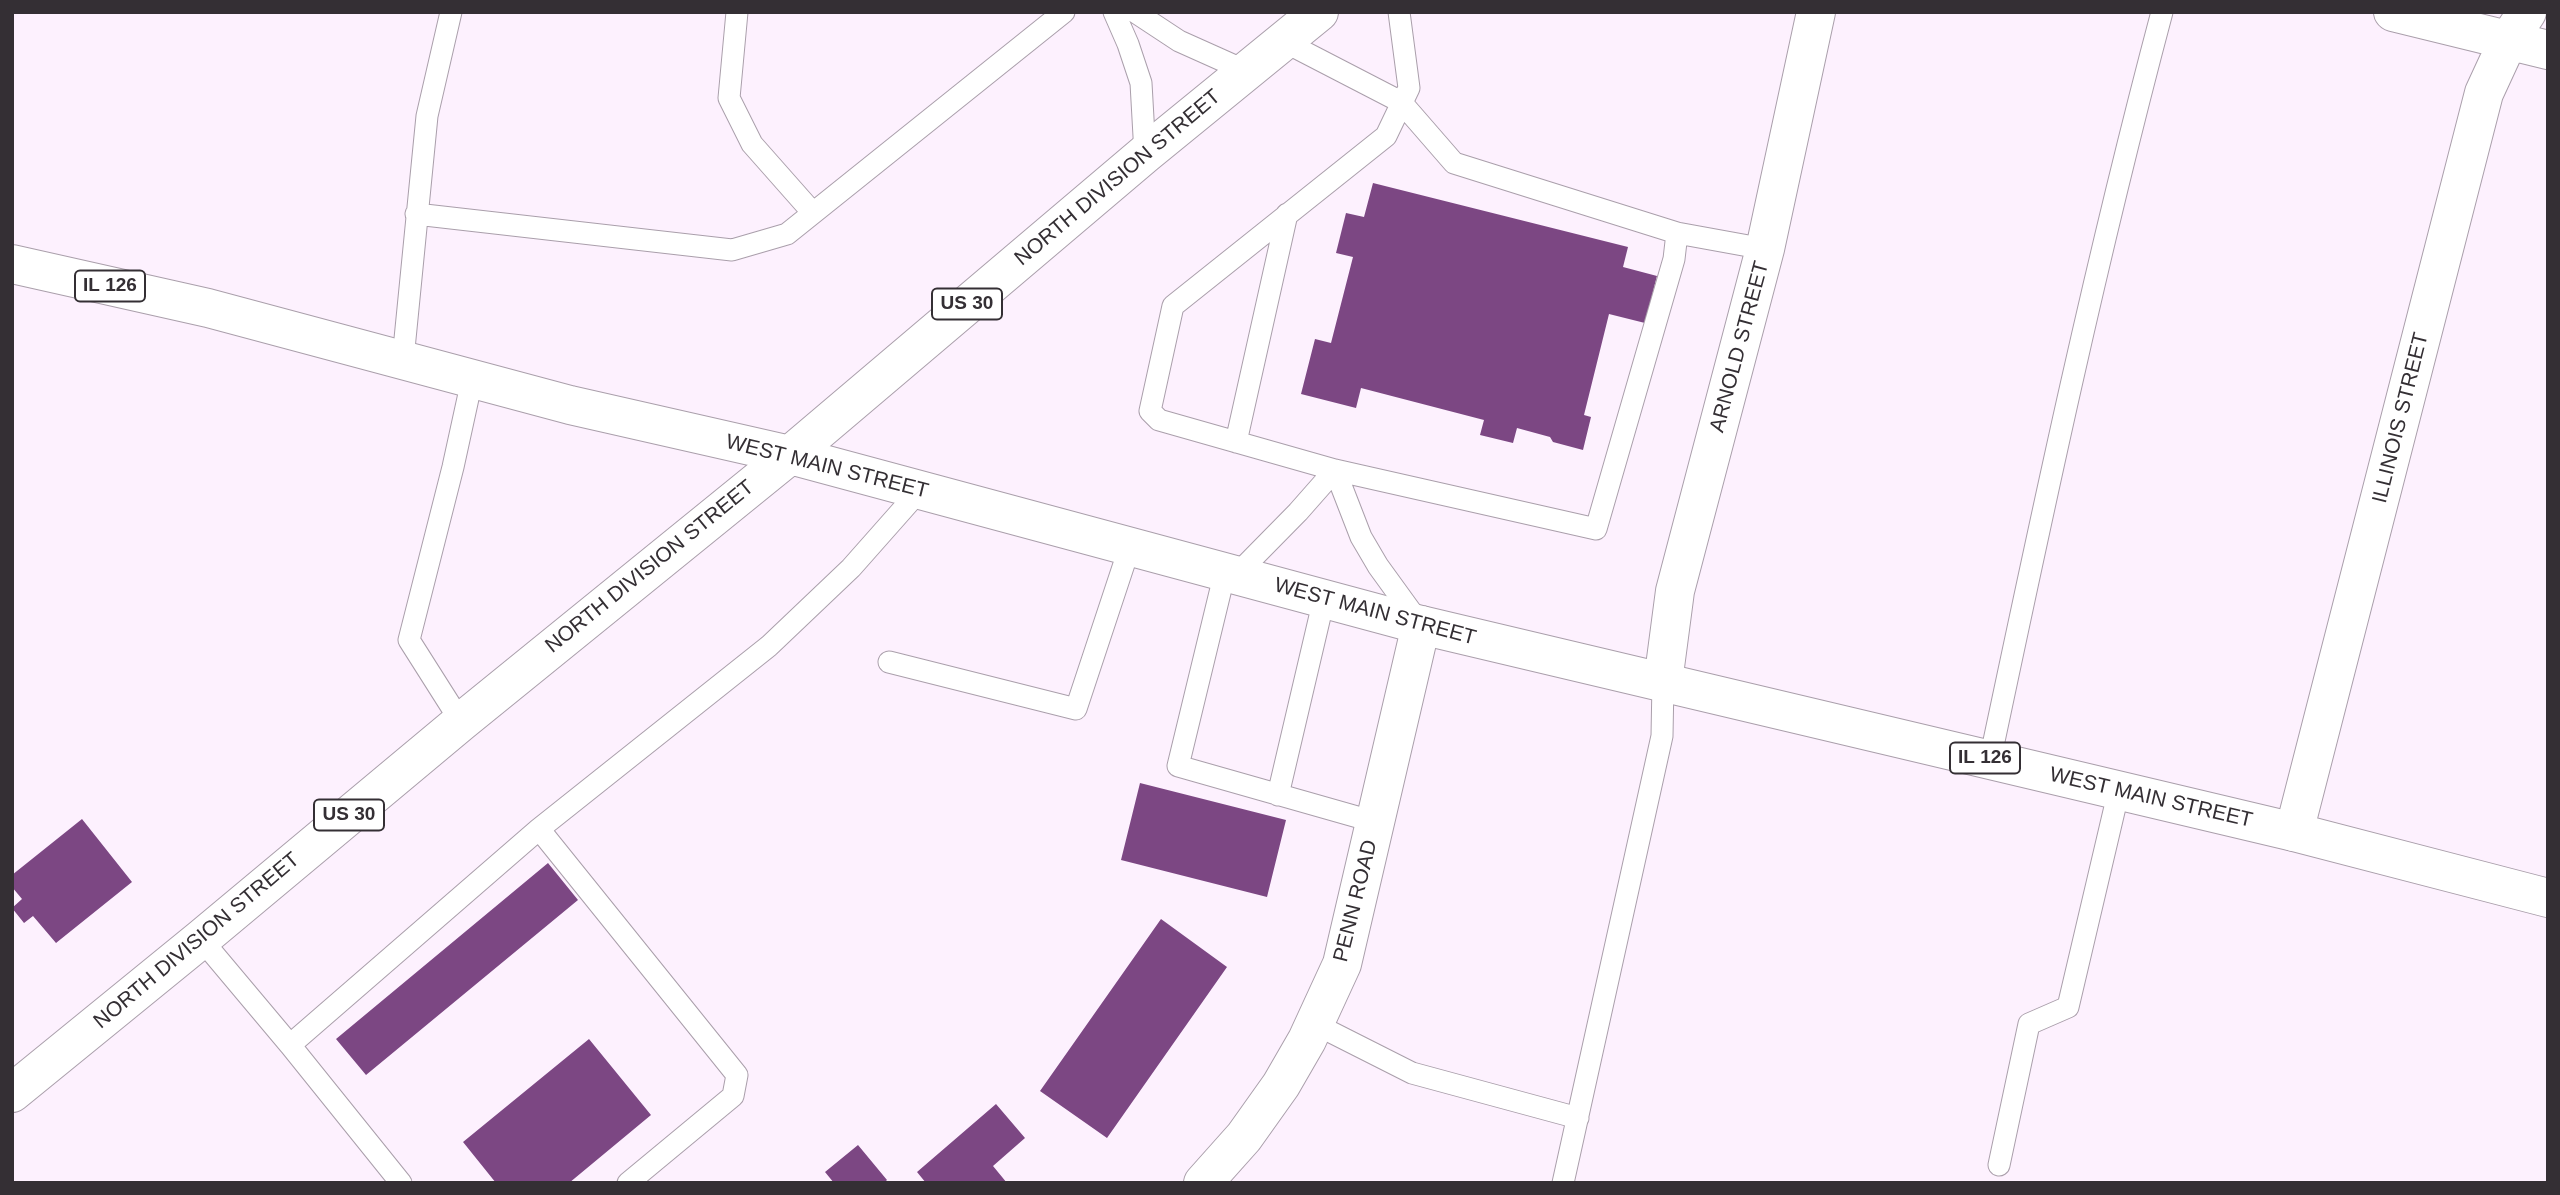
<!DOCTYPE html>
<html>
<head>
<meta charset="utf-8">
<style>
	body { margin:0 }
	#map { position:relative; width:2560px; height:1195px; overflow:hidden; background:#fdf1fe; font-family:Helvetica,sans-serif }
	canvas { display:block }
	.frame { position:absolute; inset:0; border:14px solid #342f34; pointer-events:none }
</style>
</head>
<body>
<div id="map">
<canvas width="2560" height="1195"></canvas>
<div class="frame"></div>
</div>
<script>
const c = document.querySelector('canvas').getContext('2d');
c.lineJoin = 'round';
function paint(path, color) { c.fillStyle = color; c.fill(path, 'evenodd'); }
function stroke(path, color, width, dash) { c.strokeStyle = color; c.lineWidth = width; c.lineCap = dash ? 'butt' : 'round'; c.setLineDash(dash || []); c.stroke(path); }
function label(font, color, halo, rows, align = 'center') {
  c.font = font + ' Helvetica,sans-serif'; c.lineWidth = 7; c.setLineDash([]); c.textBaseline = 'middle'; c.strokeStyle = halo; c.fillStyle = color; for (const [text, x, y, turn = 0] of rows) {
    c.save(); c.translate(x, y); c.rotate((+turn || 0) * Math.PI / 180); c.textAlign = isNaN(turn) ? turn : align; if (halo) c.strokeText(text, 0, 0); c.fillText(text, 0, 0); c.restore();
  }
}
const building = new Path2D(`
	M1373 183 1628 247 1623 267 1657 276 1645 323 1609 314 1584 415 1591 417 1583 450 1553 442 1550 437 1517 428 1513 443 1480 435 1484 420 1361 388 1356 408 1301 394 1315 339 1331 343 1353 257 1336 253 1346 213 1364 217Z
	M1140 783 1286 820 1267 897 1121 860Z
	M82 819 132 882 56 943 33 916 24 923 12 908 22 899 12 887V875Z
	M548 863 578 900 366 1075 336 1039Z
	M1161 919 1227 967 1107 1138 1040 1091Z
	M589 1039 651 1115 569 1183H496L463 1142Z
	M996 1104 1025 1138 993 1166 1007 1183H926L917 1172Z
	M858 1145 887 1180 884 1183H834L825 1172Z`);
const lane = new Path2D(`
	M737 12 729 98 752 144 813 213
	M1114 12 1128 44 1141 83 1145 154
	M1135 12 1179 41 1246 71
	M1399 12 1409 88 1386 136 1173 306 1150 411 1159 420 1335 470 1596 529 1674 259 1677 233 1765 249
	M1283 41 1401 102 1454 163 1677 233
	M416 214 732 250 787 234 1064 12
	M403 359 427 116 451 12
	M1236 442 1287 214
	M1335 470 1361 537 1378 566 1420 624
	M1225 572 1178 766 1375 822
	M1236 575 1298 512 1335 470
	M889 662 1076 709 1130 546
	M461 722 409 640 453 467 472 380
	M1990 760C2043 509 2096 260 2162 12
	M1278 795 1324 599
	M539 829 737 1075 733 1096 628 1183
	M201 939 290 1045 539 829 769 646 851 568 920 490
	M1315 1024 1412 1073 1578 1118
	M290 1045 401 1183
	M1999 1165 2029 1024 2068 1007 2119 790
	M1563 1183 1662 736 1663 682`);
const street = new Path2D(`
	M2393 12 2548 50
	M1663 682 1675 591 1765 249 1816 12
	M2294 832 2484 93 2508 41 2527 12
	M1203 1183 1244 1137 1281 1085 1307 1040 1342 964 1421 625`);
const primary = new Path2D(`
	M12 264 208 308 570 405 790 455 1421 625 2294 832 2548 898
	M12 1093 201 939 461 722 790 455 1145 154 1319 12`);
const shields = [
	[110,286,70],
	[967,304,70],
	[1985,758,70],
	[349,815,70]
];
const shieldNames = [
	["IL 126",110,286],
	["US 30",967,304],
	["IL 126",1985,758],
	["US 30",349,815]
];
const streetNames = [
	["NORTH DIVISION STREET",1118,178,-40],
	["ARNOLD STREET",1740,347,-75],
	["ILLINOIS STREET",2401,418,-76],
	["WEST MAIN STREET",827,467,14],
	["NORTH DIVISION STREET",650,567,-39],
	["WEST MAIN STREET",1375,612,15],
	["WEST MAIN STREET",2151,798,13],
	["PENN ROAD",1356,901,-76],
	["NORTH DIVISION STREET",197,941,-40]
];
paint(building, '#7c4783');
stroke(lane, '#aa9fab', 23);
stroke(street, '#aa9fab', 40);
stroke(primary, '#aa9fab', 40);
stroke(lane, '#fff', 21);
stroke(street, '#fff', 38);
stroke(primary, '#fff', 38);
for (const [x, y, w] of shields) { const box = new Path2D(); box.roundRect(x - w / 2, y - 15.5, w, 31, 5); c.fillStyle = '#fff'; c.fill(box); stroke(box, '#342f34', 2); }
label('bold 19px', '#342f34', null, shieldNames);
label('21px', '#342f34', '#fff', streetNames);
</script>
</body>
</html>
